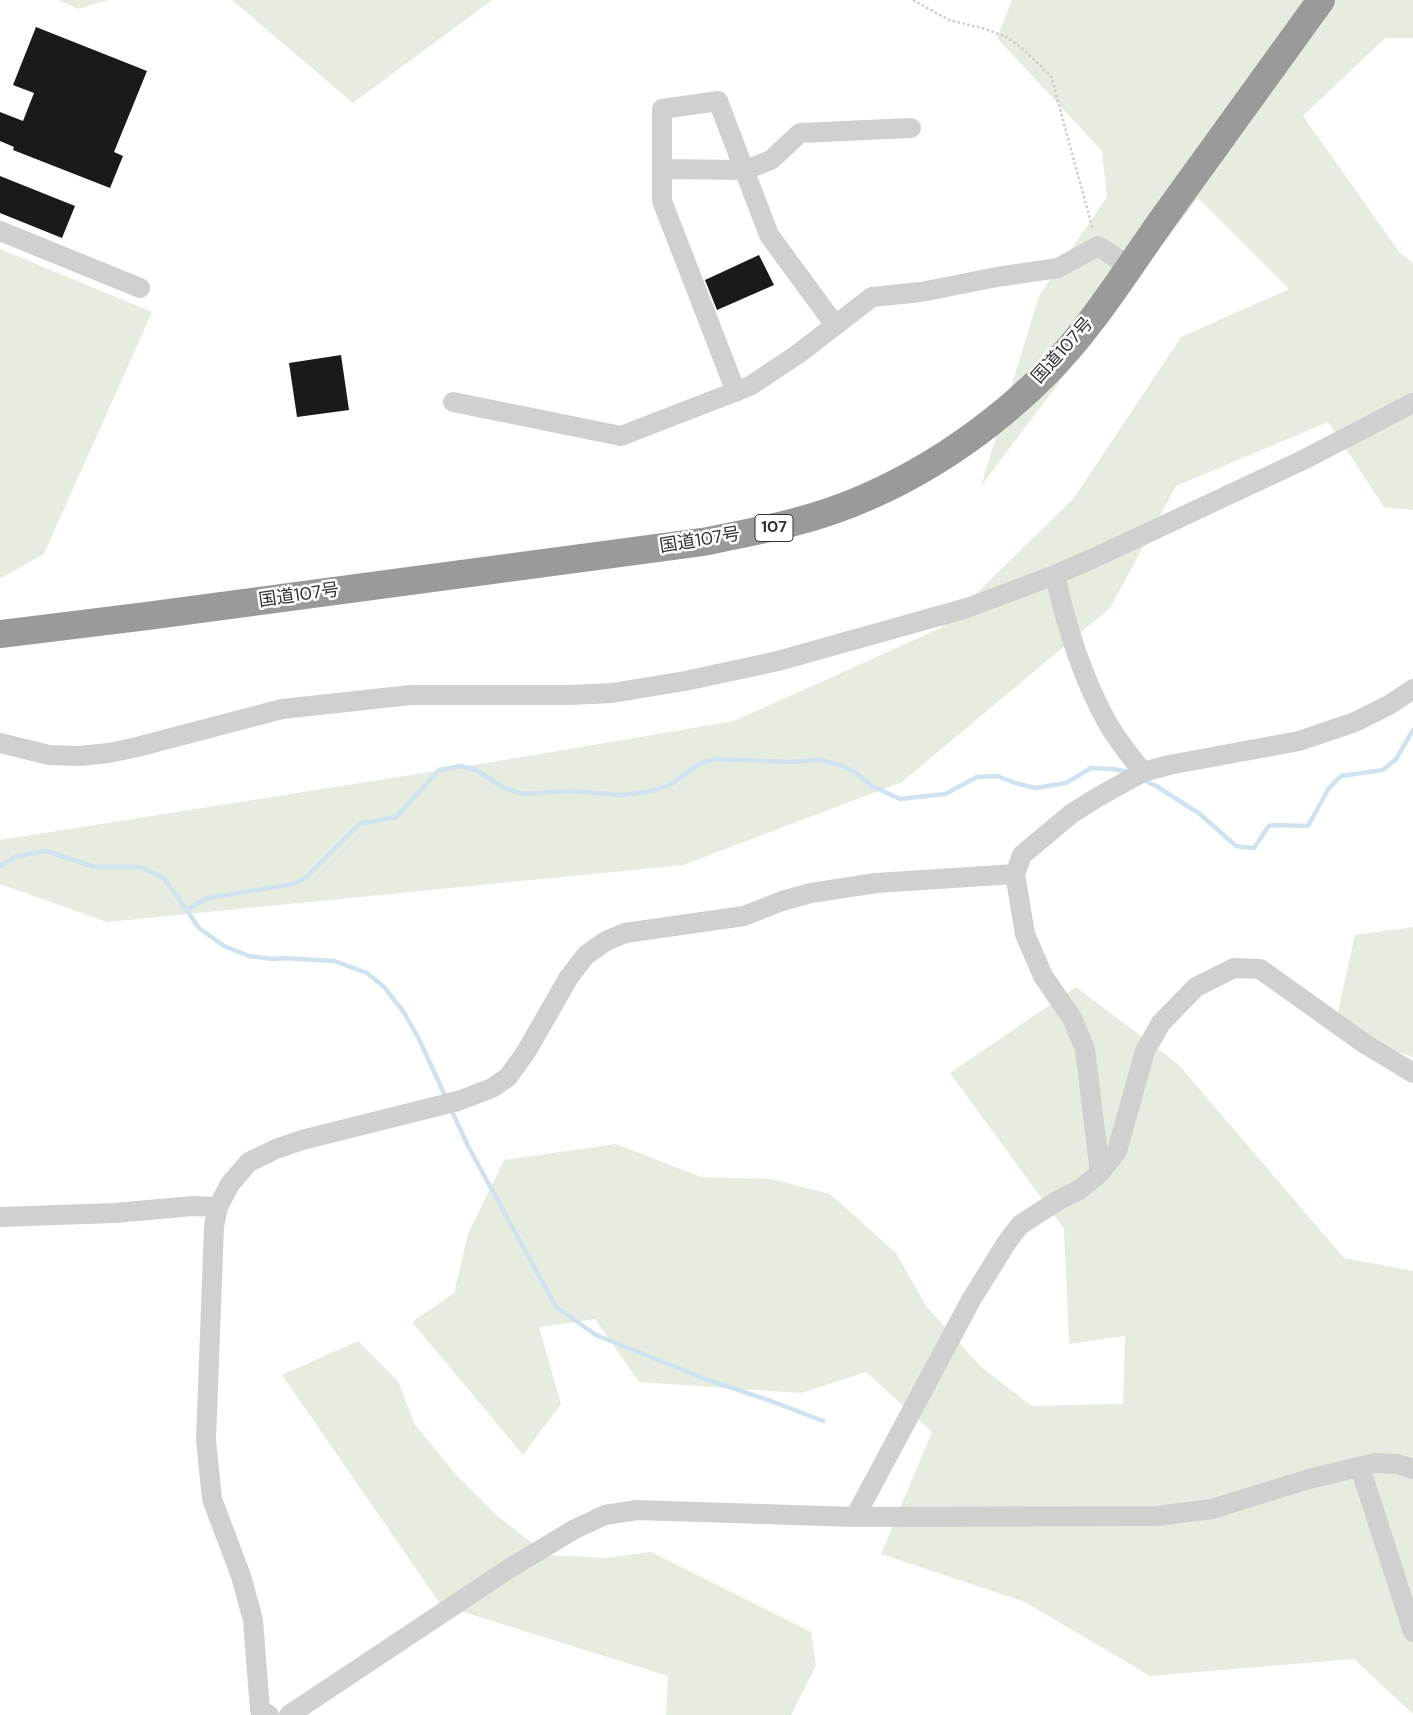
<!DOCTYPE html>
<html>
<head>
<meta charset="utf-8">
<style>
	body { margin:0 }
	canvas { display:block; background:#fff }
</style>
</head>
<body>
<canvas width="1413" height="1715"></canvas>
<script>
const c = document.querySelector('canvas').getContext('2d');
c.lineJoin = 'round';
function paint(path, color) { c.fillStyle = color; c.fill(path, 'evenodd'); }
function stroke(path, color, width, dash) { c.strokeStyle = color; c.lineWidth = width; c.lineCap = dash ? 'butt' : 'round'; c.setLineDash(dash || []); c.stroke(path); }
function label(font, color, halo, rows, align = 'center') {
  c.font = font + ' "DM Sans","Noto Sans JP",sans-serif'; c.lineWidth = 5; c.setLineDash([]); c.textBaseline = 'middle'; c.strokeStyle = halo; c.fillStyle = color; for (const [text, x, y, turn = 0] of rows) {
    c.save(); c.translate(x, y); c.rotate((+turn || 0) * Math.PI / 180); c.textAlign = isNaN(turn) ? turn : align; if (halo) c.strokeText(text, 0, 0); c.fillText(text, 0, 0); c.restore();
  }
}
const green = new Path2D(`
	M58 0H109L78 9Z
	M232 0H492L353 103Z
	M1012 0H1413V38H1385L1303 116 1400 253 1413 263V510L1384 507 1328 422 1176 486 1110 608 902 782 683 865 107 922 0 884V840L499 761 734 721 941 628 1074 498 1181 337 1289 289 1198 198 981 486 1039 296 1107 197 1102 151 997 38Z
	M0 249 152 312 44 554 1 578 0 577Z
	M1413 927V1057L1334 1030 1355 935Z
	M1076 987 1178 1064 1344 1258 1413 1271V1714L1354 1659 1150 1676 1025 1602 881 1554 932 1432 866 1372 801 1393 639 1382 595 1319 539 1327 561 1404 523 1455 412 1322 454 1293 468 1234 504 1160 616 1144 701 1177 771 1179 830 1194 896 1253 926 1306 981 1367 1032 1406 1123 1404 1125 1336 1069 1344 1064 1229 950 1073Z
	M358 1341 398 1381 415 1425 457 1476 497 1516 548 1555 606 1558 651 1552 811 1632 816 1666 791 1715H666L668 1676 441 1605 282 1375Z`);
const stream = new Path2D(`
	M1142 779 1156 786 1200 814 1236 846 1254 848 1268 827 1272 825 1308 826 1329 788 1341 776 1383 770 1396 759 1413 730
	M0 866 17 856 47 851 94 867H140L164 878 199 928 224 946 249 956 273 959 284 958 334 961 367 973 384 987 403 1011 419 1039 446 1098
	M186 910 208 898 293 884 304 879 359 824 396 817 439 770 461 766 476 770 504 788 523 794 570 791 621 795 653 791 671 784 701 763 715 759 792 762 818 760 838 764 853 771 874 787 900 799 945 794 977 777 997 776 1015 783 1035 788 1066 783 1091 768 1113 769 1129 772
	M450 1107 468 1146 556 1307 596 1335 708 1380 771 1401 823 1421`);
const building = new Path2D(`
	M36 27 147 71 114 152 123 156 110 188 13 150 14 147 0 141V112L23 121 34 93 13 85Z
	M0 176 75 206 62 238 0 213Z
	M759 255 774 285 717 310 705 280Z
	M341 355 349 410 297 417 289 363Z`);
const path = new Path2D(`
	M913 0 949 20 982 28 1007 37 1024 50 1051 76 1093 230`);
const minor = new Path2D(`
	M662 169 745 170 771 160 800 133 911 128
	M0 231 140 288
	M736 392 662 201V109L718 101 769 235 835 325
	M453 402 621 436 750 386 798 354 872 297 921 292 997 277 1058 268 1098 246 1129 266
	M1055 575C1066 625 1082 677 1107 722 1117 740 1130 756 1143 772
	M0 743 49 755 79 756 109 753 137 747 282 709 411 695H570L612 693 685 681 778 661 967 608 1055 575 1094 558 1303 460 1413 403
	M1100 1173 1085 1049 1072 1018 1043 976 1025 934 1015 874 1022 855 1071 814 1098 797 1143 772 1169 765 1299 741 1355 722 1389 705 1413 689
	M0 1217 115 1213 193 1206 218 1207
	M1360 1467 1413 1632
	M855 1517 971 1300 1007 1242 1020 1225 1057 1201 1079 1190 1100 1173 1117 1151 1145 1051 1161 1023 1196 987 1234 968 1260 969 1365 1044 1413 1073
	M269 1715 260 1710 253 1620 241 1576 212 1499 206 1440 214 1226 218 1207 230 1184 249 1162 276 1149 302 1140 458 1101 492 1088 508 1077 526 1052 569 977 586 955 606 941 625 933 744 916 782 901 811 893 876 883 1015 874
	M289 1715 510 1568 575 1529 605 1515 637 1510 855 1517 1157 1516 1212 1509 1309 1479 1375 1463 1397 1464 1413 1469`);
const highway = new Path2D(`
	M0 634 147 616 702 542C758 531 814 521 867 497 952 460 1036 395 1091 321 1117 287 1140 251 1165 216 1217 144 1269 72 1321 0`);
const shields = [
	[774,528,38]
];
const shieldNames = [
	["107",774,528]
];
const streetNames = [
	["国道107号",1063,351,-48],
	["国道107号",700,541,-9],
	["国道107号",299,596,-8]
];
paint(green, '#e6ecdf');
stroke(stream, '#cfe2ee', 4.5);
paint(building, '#1a1a1a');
stroke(path, '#cdcdcd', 2.5, [2.5, 2.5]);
stroke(minor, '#d0d0d0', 20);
stroke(highway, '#9a9a9a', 28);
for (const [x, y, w] of shields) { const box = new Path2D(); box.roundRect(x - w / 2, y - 13.5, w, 27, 4); c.fillStyle = '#fff'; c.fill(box); stroke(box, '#333', 1); }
label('bold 16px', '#333', null, shieldNames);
label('18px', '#333', '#fff', streetNames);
</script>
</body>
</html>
